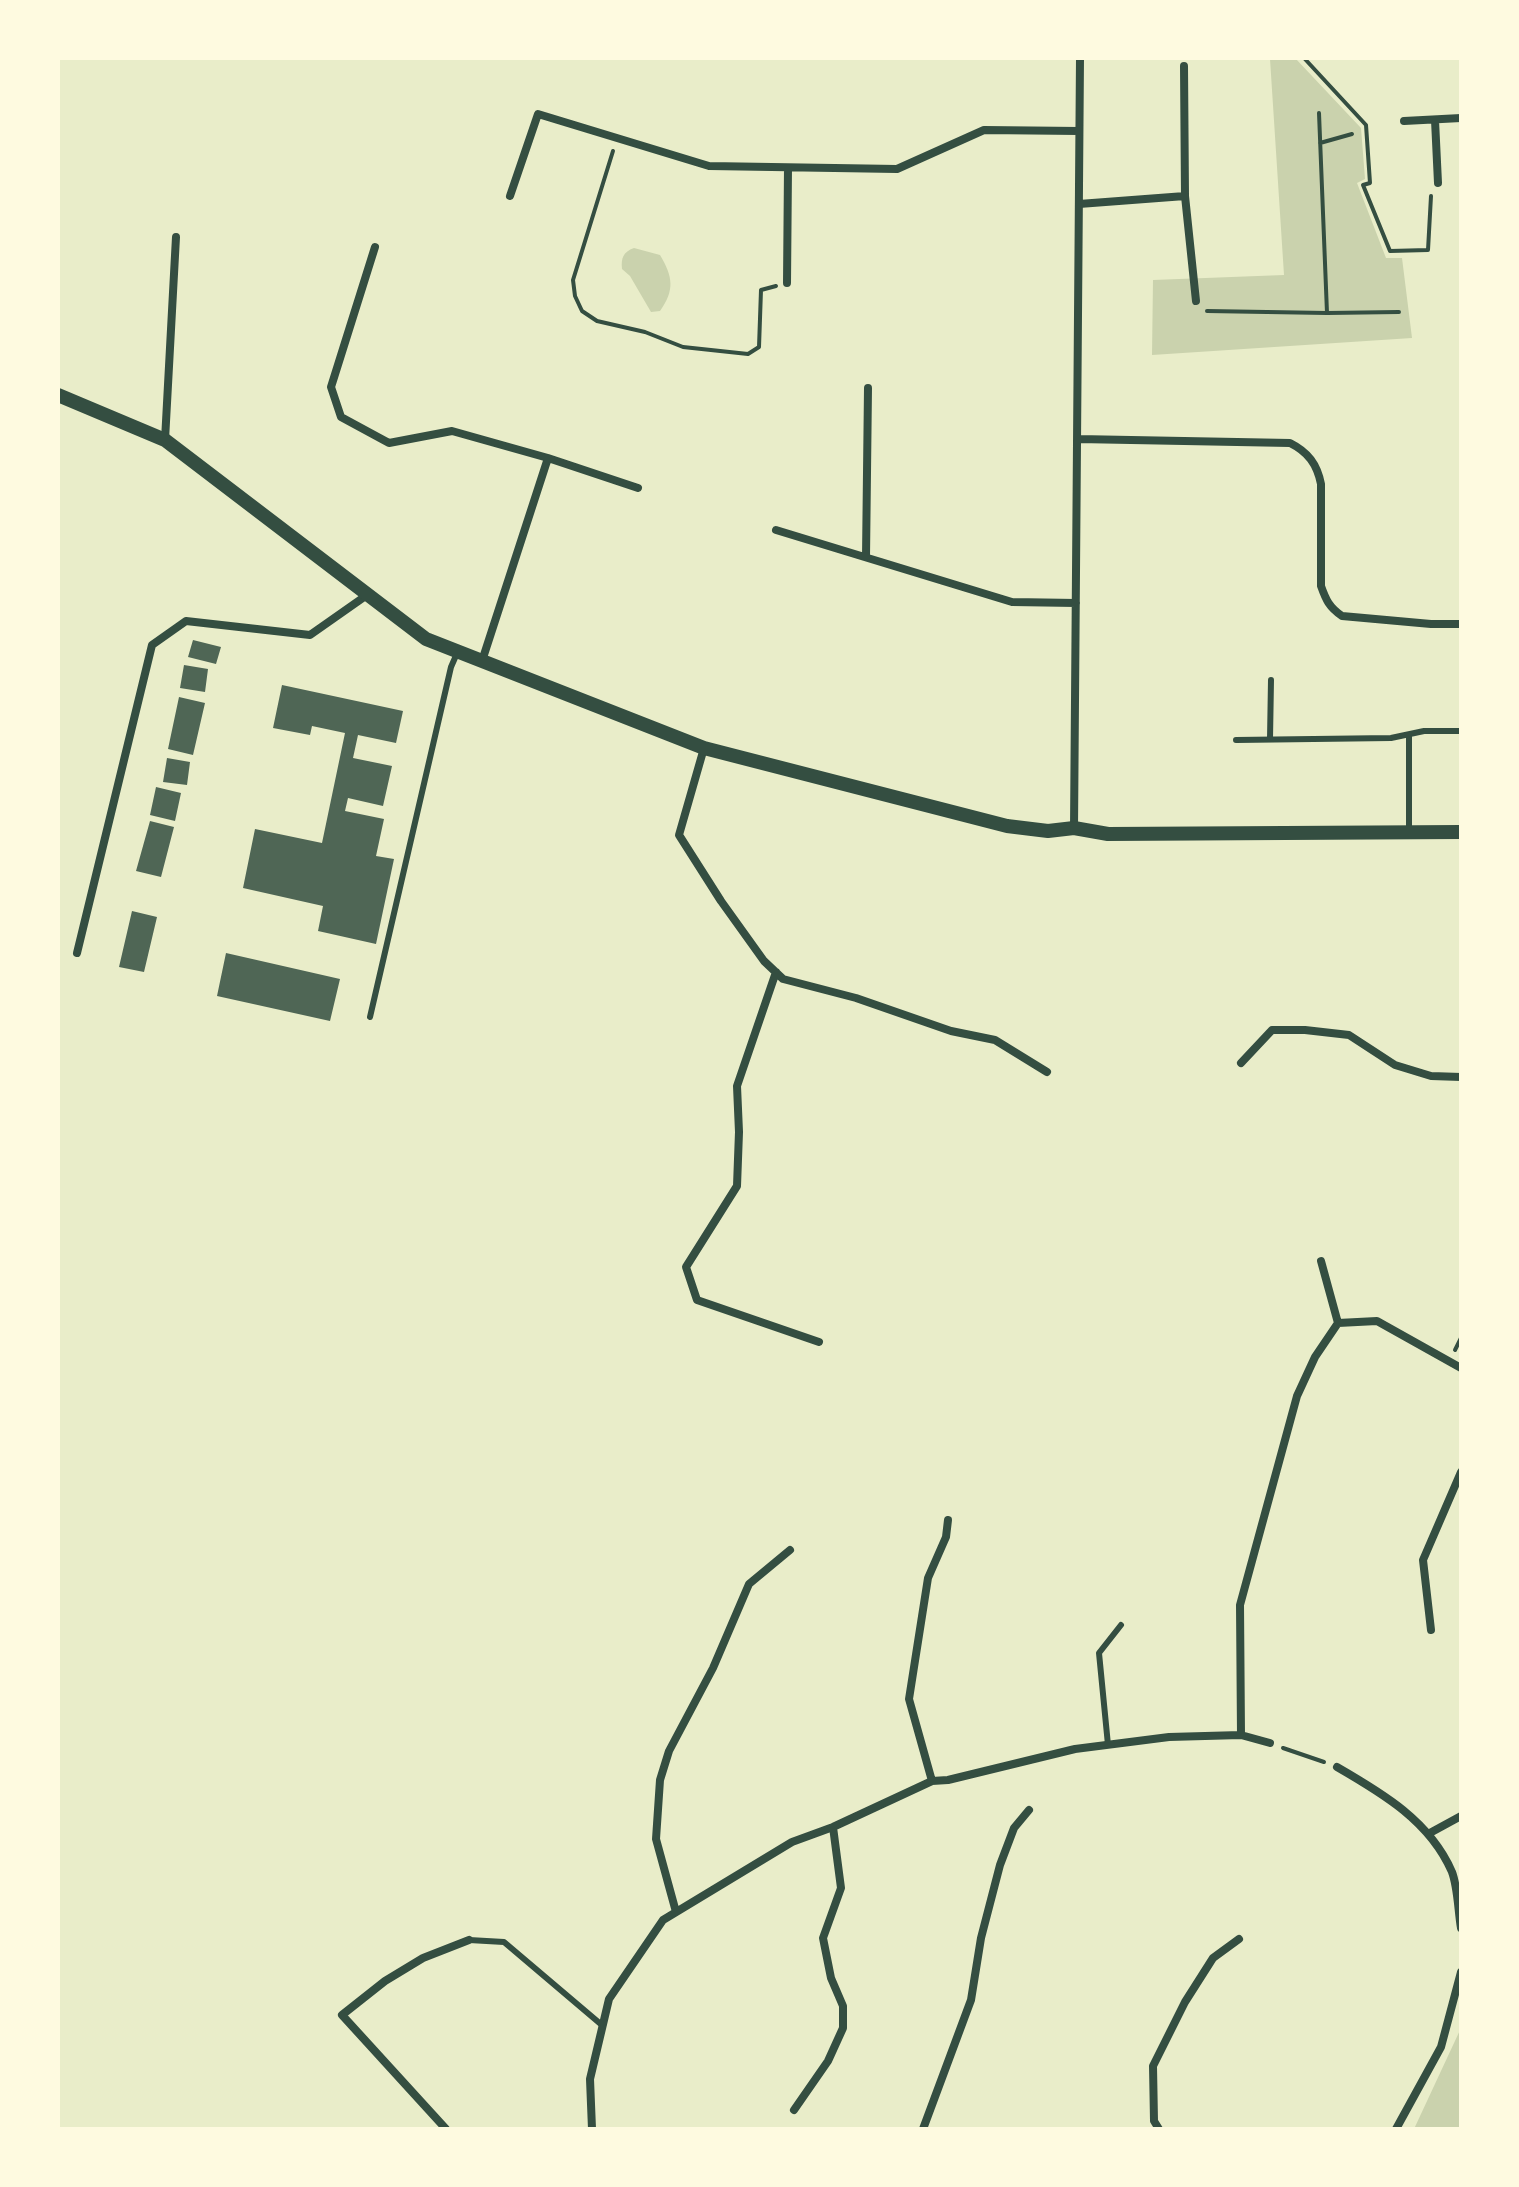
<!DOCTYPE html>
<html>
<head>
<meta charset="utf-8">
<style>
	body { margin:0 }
	#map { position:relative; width:1519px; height:2187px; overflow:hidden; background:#e9edc9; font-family:Barlow,sans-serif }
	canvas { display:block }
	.frame { position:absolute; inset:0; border:60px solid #fefae0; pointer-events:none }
</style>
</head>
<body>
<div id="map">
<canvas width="1519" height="2187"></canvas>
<div class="frame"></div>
</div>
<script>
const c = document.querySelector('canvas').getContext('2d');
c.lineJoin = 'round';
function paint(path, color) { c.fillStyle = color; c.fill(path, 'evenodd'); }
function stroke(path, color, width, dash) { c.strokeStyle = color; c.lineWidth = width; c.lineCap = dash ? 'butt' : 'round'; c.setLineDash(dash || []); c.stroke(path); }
const green = new Path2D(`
	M1270 59H1296L1361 128 1365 179 1357 183 1386 258H1402L1412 338 1152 355 1153 280 1284 275Z
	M634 248 660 255C673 277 675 290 660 311L651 312 630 276 622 269C621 258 623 252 634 248Z
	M1461 2028V2129H1414Z`);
const building = new Path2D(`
	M193 640 221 647 216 664 188 657Z
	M184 665 208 669 205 692 180 688Z
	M282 685 403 711 396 743 358 735 353 758 392 766 383 806 348 798 345 811 384 819 376 856 394 859 376 944 318 931 323 906 243 888 255 829 322 843 345 733 312 726 310 735 273 728Z
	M179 697 205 703 193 755 168 749Z
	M167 758 190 762 187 785 163 782Z
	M156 787 181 793 175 821 150 815Z
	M150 821 174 827 161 877 136 871Z
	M132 911 157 917 144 972 119 967Z
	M226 953 340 979 330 1021 217 996Z`);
const path = new Path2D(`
	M1304 58 1366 125 1370 183 1363 185 1390 251 1428 250 1431 196
	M1320 143 1352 134
	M613 151 573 280 575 296 582 311 597 321 645 332 683 347 748 354 759 347 761 290 776 286
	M1207 311 1327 313 1319 113
	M1327 313 1399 312
	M1455 1350 1461 1338
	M1283 1748 1324 1762`);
const service = new Path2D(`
	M1409 735V831
	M1270 739 1271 680
	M1236 740 1391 738 1424 731H1461
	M370 1017 451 667 458 651
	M1108 1745 1099 1653 1121 1625
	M469 1940 504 1942 603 2026`);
const minor = new Path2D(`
	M1435 120 1438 183
	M1404 121 1461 118
	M510 196 538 114 709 166 897 169 984 130 1079 131
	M1185 196 1196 301
	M1079 204 1185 196 1184 66
	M375 247 331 387 341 417 389 443 452 431 548 458 638 488
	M787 283 788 168
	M1078 439 1290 443C1308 452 1317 464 1321 484V586C1326 600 1329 607 1342 616L1431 624H1461
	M165 440 176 237
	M776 530 1012 602 1076 603
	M866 557 868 388
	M482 661 548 458
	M704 748 679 835 721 901 764 961 783 979 856 998 951 1031 995 1040 1047 1072
	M1074 828 1080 58
	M77 953 152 645 186 621 310 635 367 595
	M776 972 737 1086 739 1132 737 1186 686 1267 697 1300 819 1342
	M1241 1063 1272 1030H1305L1349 1035 1395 1065 1431 1076 1461 1077
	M1321 1261 1338 1323
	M1431 1630 1423 1560 1461 1472
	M1241 1735 1240 1605 1297 1396 1315 1357 1338 1323 1377 1321 1461 1368
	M1337 1767C1382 1793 1430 1821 1452 1872 1458 1888 1458 1911 1461 1928
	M932 1781 909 1699 928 1578 946 1537 948 1520
	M1428 1834 1461 1816
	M676 1912 656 1839 660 1780 669 1751 713 1668 749 1584 790 1550
	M794 2110 828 2061 843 2028V2006L831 1978 823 1938 841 1888 833 1827
	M446 2129 342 2015 385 1981 423 1958 469 1940
	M592 2129 590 2079 609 1999 663 1920 792 1842 833 1827 932 1781 948 1780 1075 1749 1169 1737 1241 1735 1270 1743
	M923 2129 971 2000 981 1938 1000 1865 1014 1828 1029 1810
	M1159 2129 1154 2121 1153 2066 1185 2002 1213 1958 1239 1939
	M1396 2129 1441 2047 1461 1972`);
const tertiary = new Path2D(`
	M58 395 165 440 426 639 704 748 1007 826 1048 831 1074 828 1108 834 1461 832`);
paint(green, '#cad2ad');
paint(building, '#4f6655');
stroke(path, '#344e41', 4);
stroke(service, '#344e41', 6);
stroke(minor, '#344e41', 8);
stroke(tertiary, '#344e41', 14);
</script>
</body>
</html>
